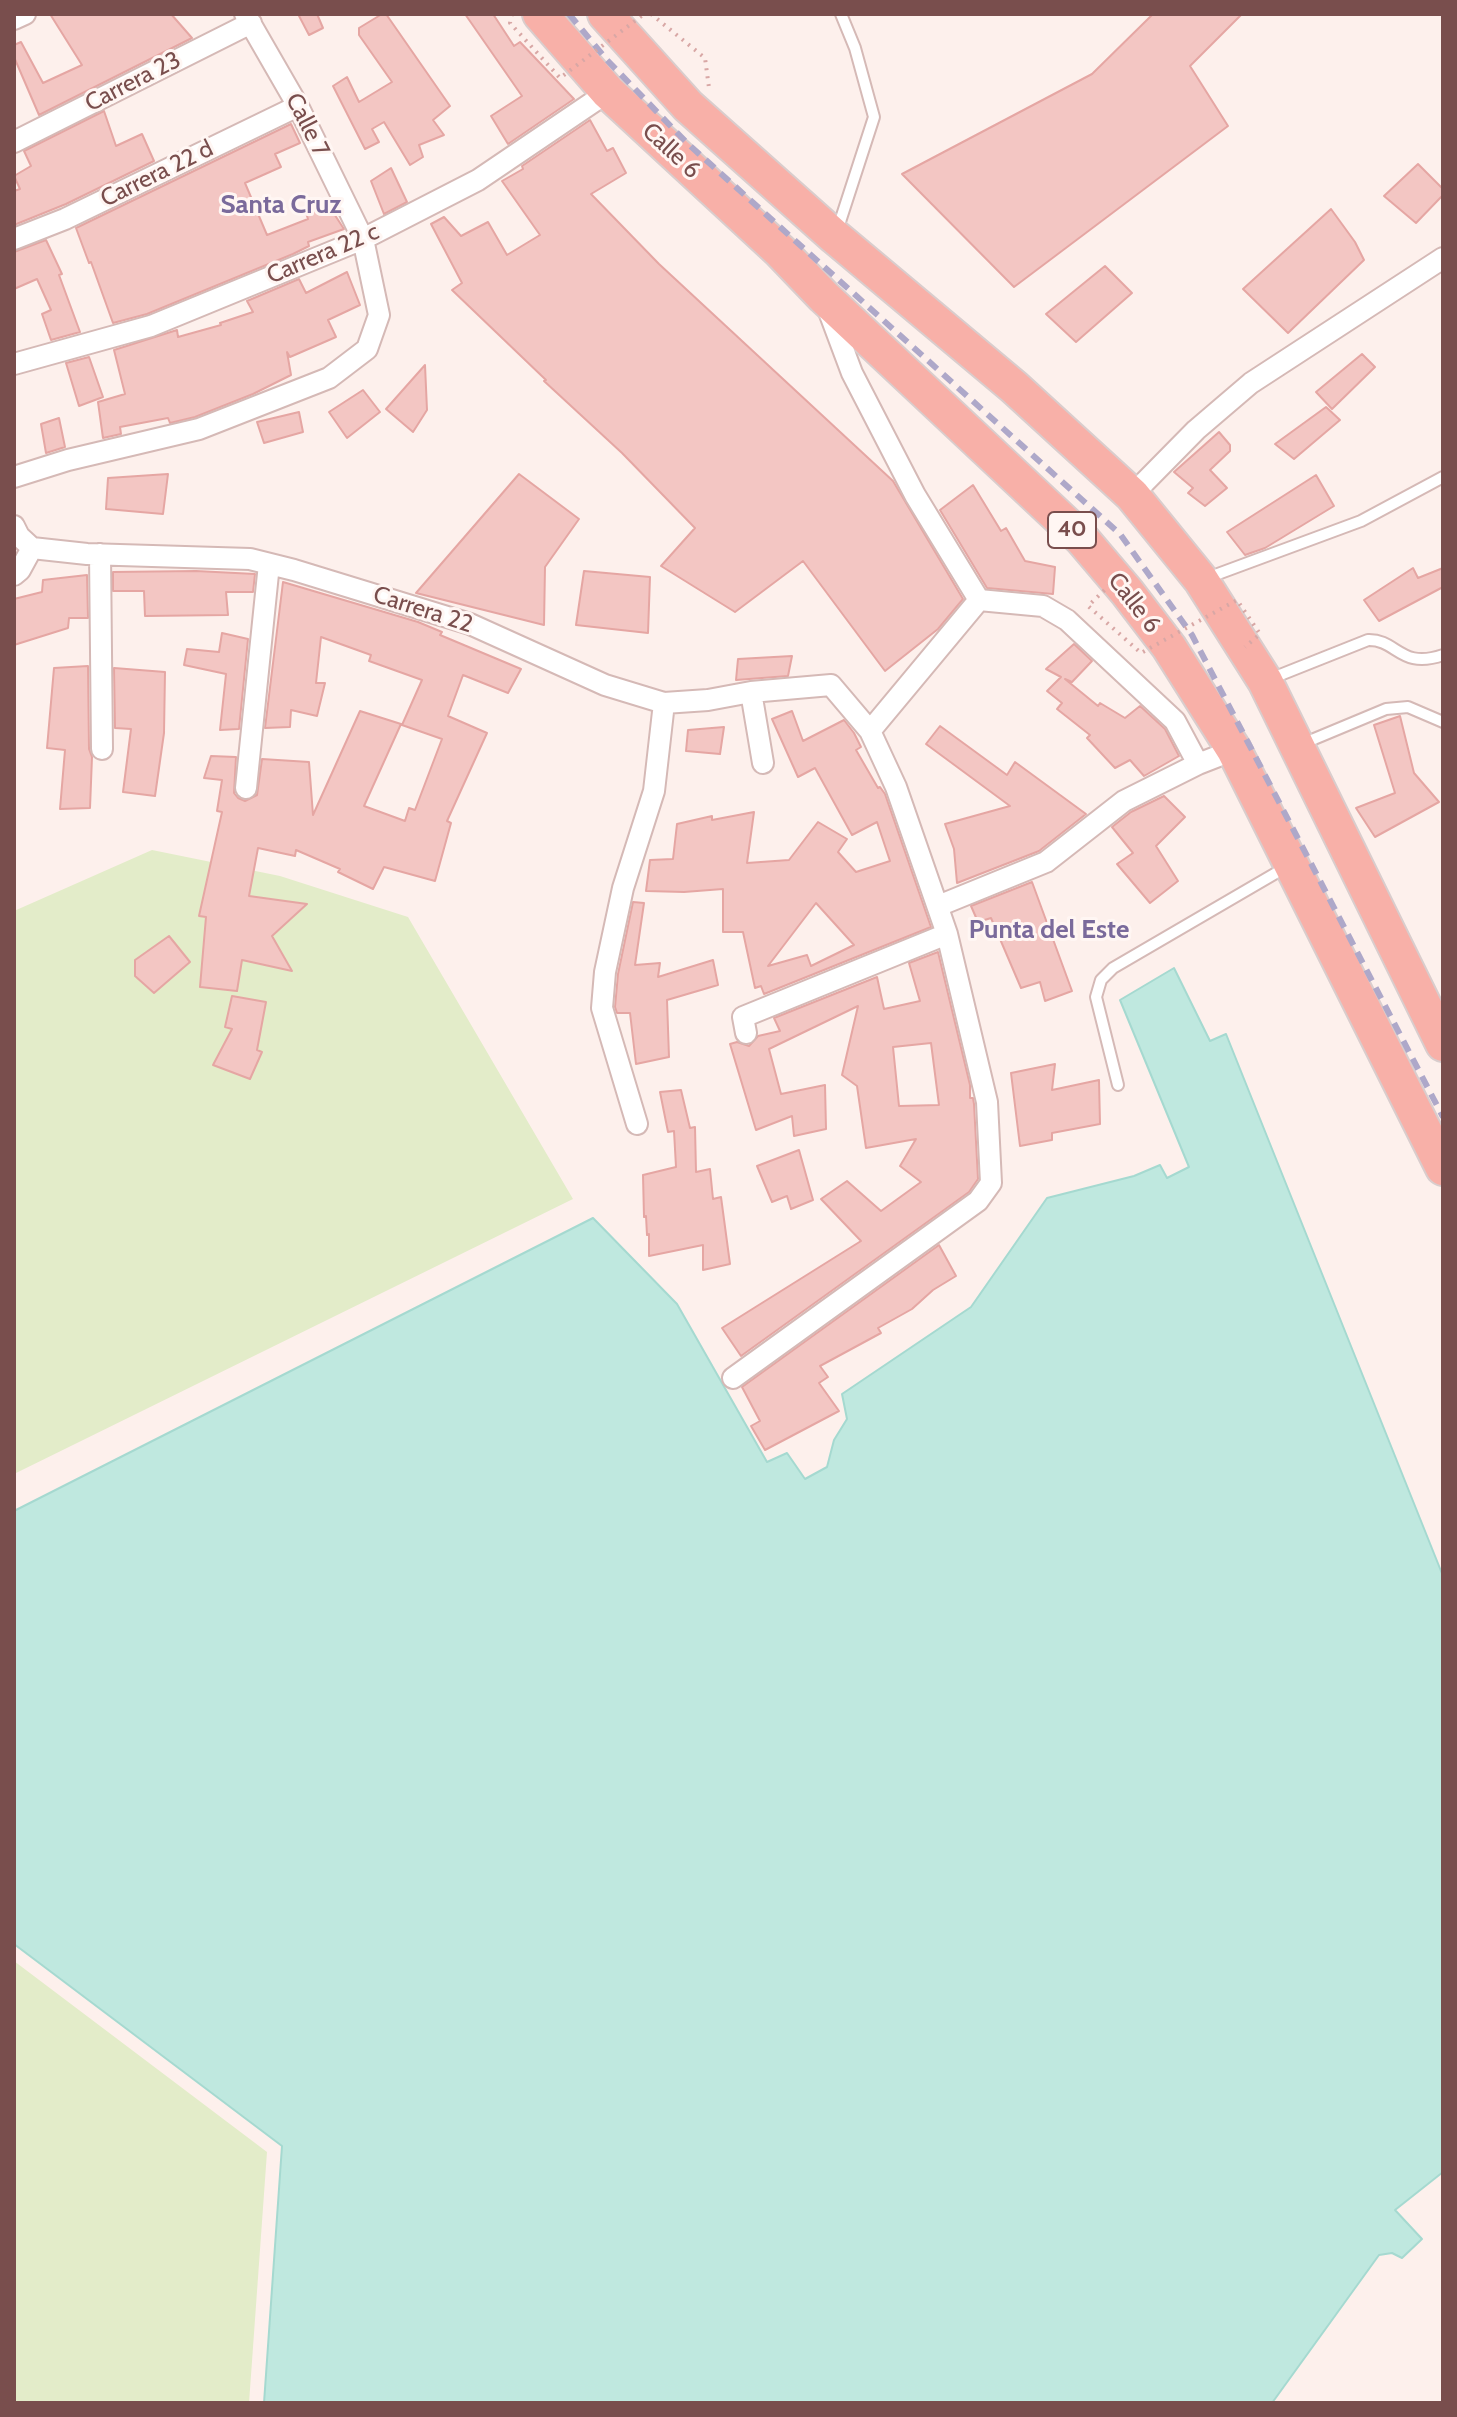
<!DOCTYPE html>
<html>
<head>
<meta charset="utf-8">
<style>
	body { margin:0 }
	#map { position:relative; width:1457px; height:2417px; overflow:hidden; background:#fdf0ec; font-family:Cabin,sans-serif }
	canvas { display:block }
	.frame { position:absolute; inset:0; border:16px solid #794e4d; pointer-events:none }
</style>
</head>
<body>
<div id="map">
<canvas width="1457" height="2417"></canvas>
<div class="frame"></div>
</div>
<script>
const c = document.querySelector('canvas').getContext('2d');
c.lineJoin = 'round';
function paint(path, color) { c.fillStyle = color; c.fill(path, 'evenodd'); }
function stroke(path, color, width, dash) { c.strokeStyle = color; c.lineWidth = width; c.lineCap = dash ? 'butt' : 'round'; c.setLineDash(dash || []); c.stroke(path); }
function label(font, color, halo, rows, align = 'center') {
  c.font = font + ' Cabin,sans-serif'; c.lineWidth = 6; c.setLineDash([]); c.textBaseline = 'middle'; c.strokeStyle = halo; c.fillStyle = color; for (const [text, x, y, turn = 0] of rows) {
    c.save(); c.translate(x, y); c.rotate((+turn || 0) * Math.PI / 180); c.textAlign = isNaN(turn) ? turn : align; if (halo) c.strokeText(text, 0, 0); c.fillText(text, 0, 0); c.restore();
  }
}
const green = new Path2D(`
	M152 850 280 876 408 917 573 1199 14 1474V911Z
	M14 1961 267 2152 249 2403H14Z`);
const water = new Path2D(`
	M1174 968 1210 1041 1226 1034 1443 1576V2172L1395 2210 1422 2239 1402 2258 1392 2253 1379 2255 1272 2403H264L282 2146 14 1944V1511L593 1218 677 1304 767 1462 787 1453 805 1479 827 1467 834 1440 847 1419 842 1394 971 1307 1047 1198 1134 1176 1160 1165 1167 1178 1189 1167 1120 1000Z`);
const building = new Path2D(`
	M50 14H171L192 38 39 115 14 57V45L21 42 43 83 82 65Z
	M298 14H317L323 28 309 35Z
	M382 14H386L450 106 433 120 444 135 419 145 423 157 410 165 384 122 372 129 379 142 365 149 333 86 347 77 359 102 392 82 359 35V28Z
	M465 14H493L514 46 520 42 574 99 508 144 491 116 522 96Z
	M1153 14H1242L1190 66 1228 126 1014 287 902 174 1092 74Z
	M104 111 116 146 142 134 154 161 66 204 14 225V191L20 189 14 176 31 166 24 151Z
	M590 120 607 151 613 148 626 173 591 194 659 264 893 481 963 599 938 629 885 671 803 561 735 612 661 566 695 528 622 453 544 381 546 380 452 290 462 283 431 224 444 217 461 236 488 222 507 255 540 235 502 181 523 169 522 166Z
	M291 124 300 143 275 154 281 167 245 183 267 235 308 219 306 213 327 203 344 229 308 242 309 246 293 254 147 314 113 323 91 262 89 263 76 228Z
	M1418 164 1443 189V195L1416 223 1384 196Z
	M391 168 407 202 384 214 371 181Z
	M1331 209 1355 242 1364 260 1288 333 1243 289Z
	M46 240 62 274 59 275 80 332 51 340 42 314 51 310 37 279 14 289V252Z
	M1105 266 1132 293 1076 342 1046 314Z
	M347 272 360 305 328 320 336 337 290 357 287 352 291 375 253 394 195 417 170 423 168 418 120 427 121 434 103 438 98 402 125 394 114 350 177 330 178 337 221 325 220 323 253 312 247 301 299 279 306 293Z
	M1362 354 1375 367 1332 409 1316 392Z
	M89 357 103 397 79 406 66 363Z
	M425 365 427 410 413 432 386 409Z
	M363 390 380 412 347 438 329 412Z
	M1326 407 1340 420 1294 459 1275 444Z
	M299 412 303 432 264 443 257 422Z
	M59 418 65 447 46 453 41 424Z
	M1219 432 1230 445V451L1210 470 1227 488 1205 506 1188 493 1193 488 1174 472Z
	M168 474 163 514 106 509 108 478Z
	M519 474 579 519 545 567 544 625 416 593Z
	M1316 475 1334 506 1265 548 1245 555 1227 532Z
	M973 485 1001 531 1006 528 1025 561 1055 567 1053 594 987 588 940 510Z
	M1413 568 1418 578 1443 568V587L1379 621 1364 600Z
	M196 571 255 574 253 592H226L228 615 145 616 144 591H113V572Z
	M584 571 650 577 648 633 576 625Z
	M87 575 88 618H69L68 628 14 645V599L42 592 43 580Z
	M283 582 418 622 442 632 440 635 521 669 508 693 463 675 448 716 487 733 447 821 451 823 435 881 384 867 373 889 338 872 340 869 296 850 295 856 258 848 249 896 307 904 272 936 292 971 242 960 237 991 200 987 206 917 199 916 222 812 217 811 222 780 204 778 211 756 236 757 234 793 238 798 245 801 257 795 262 759 309 762 313 815 360 711 401 724 364 806 405 821 409 808 415 810 442 739 402 725 422 680 369 661 371 655 321 637 316 683H325L317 716 291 710 290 727 265 728Z
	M222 633 248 639 239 729 220 730 226 674 184 665 187 649 219 652Z
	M1074 644 1092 661 1072 682 1065 679 1098 706 1100 703 1125 718 1140 706 1165 729 1179 756 1144 776 1130 760 1115 768 1087 738 1090 735 1057 709 1062 703 1047 691 1061 677 1046 669Z
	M792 656 788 676 736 680 738 659Z
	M88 666 89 749 92 757 90 808 60 809 65 750 47 748 54 668Z
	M114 668 165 672 164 733 155 796 123 792 131 729 115 728Z
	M792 711 803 741 844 720 854 733 861 747 856 750 878 788 880 787 885 794 931 927 764 994 761 986 755 988 743 932H723V889L684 892 646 891 650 860 673 859 677 824 712 816V820L754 812 747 863 789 860 818 822 847 839 838 852 856 872 890 861 877 822 852 835 815 768 798 777 772 719ZM816 903 854 945 811 966 807 955 768 966Z
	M1400 716 1414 773 1439 802 1375 837 1356 808 1395 793 1374 725Z
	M940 726 1007 775 1015 762 1086 814 1039 851 957 883 954 849 945 824 1010 806 926 744Z
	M724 727 720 754 686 751 688 730Z
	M1164 796 1185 817 1156 846 1178 881 1150 903 1117 864 1133 853 1112 827 1131 812Z
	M1032 882 1072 991 1045 1001 1040 982 1021 988 991 918 978 922 971 906Z
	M633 902 644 903 635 965 660 963 658 977 713 960 718 985 667 1000 669 1057 636 1064 630 1013H617L615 1007 618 974Z
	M169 936 190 962 154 993 135 976V960Z
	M938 952 970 1085V1098H973L974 1104 978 1179 969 1192 741 1356 722 1328 861 1241 821 1199 847 1181 881 1211 921 1182 900 1166 916 1139 866 1148 857 1086 842 1075 858 1006 769 1049 781 1094 825 1085 826 1129 794 1136 792 1116 756 1130 730 1044 737 1042 749 1046 758 1036 780 1031 774 1018 877 977 884 1009 920 1001 909 963ZM931 1043 939 1105 899 1106 893 1047Z
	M232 996 266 1002 257 1050 262 1052 250 1079 213 1065 232 1029 225 1027Z
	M1055 1064 1052 1090 1099 1080 1100 1124 1052 1133V1140L1020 1146 1011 1073Z
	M681 1090 690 1128 695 1127 696 1172 710 1169 713 1199 721 1197 730 1264 703 1270V1245L649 1256V1234L647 1235 646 1216 644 1217 643 1175 676 1167 674 1131 668 1132 660 1092Z
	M799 1150 813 1200 791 1209 787 1196 772 1202 757 1166Z
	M939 1245 956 1276 933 1290 912 1309 878 1328 881 1333 820 1366 828 1377 819 1383 839 1411 765 1450 751 1426 760 1421 742 1387Z`);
const path = new Path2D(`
	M651 14 705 58 709 88`);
const service = new Path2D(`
	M837 231 874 117 855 48 841 14
	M1207 578 1361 521 1443 477
	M1270 679 1368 640C1397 639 1400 670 1443 655
	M1302 744 1386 709 1408 707 1443 722
	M1118 1085 1096 997 1101 980 1113 968 1288 866`);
const minor = new Path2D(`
	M14 19 25 14
	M14 142 251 23
	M14 239 65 219 298 106
	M828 309 852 373 915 495 979 600 1043 606 1067 620 1175 721 1198 764
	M14 364 151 326 363 239 478 180 608 92
	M14 477 68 460 199 429 329 378 367 349 379 315 363 239 298 106 245 14
	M1132 495 1196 430 1251 383 1443 258
	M14 526 19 536 32 548 87 554 250 559 294 570 470 624 605 685 664 703 708 700 751 692 831 685 870 731 896 787 947 934 987 1102 991 1183 978 1201 733 1378
	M100 554 102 749
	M14 575 20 570 32 548
	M751 692 763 763
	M870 731 979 600
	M246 788 269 564
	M938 906 1046 862 1124 801 1198 764 1234 750
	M746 1033 743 1017 947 934
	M637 1124 602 1008 605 972 623 888 654 791 664 703`);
const trunk = new Path2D(`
	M540 14 608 92 780 251 824 297 1082 539 1127 592 1169 647 1234 750 1443 1168
	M605 14 688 106 835 237 1014 387 1132 495 1201 580 1265 681 1443 1044`);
const rail = new Path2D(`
	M569 14 607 60 687 143 1120 534 1192 635 1443 1117`);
const pathBridge = new Path2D(`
	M512 14 510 23 560 78 644 14
	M1116 579 1088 606 1141 653 1237 600 1260 634 1245 647`);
const shields = [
	[1072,530,48]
];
const shieldNames = [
	["40",1072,530]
];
const streetNames = [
	["Carrera 23",133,82,-27],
	["Calle 7",307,125,63],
	["Calle 6",671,151,43],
	["Carrera 22 d",157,174,-26],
	["Carrera 22 c",323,254,-23],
	["Calle 6",1134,603,52],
	["Carrera 22",423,610,18]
];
const neighbourhoodNames = [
	["Santa Cruz",281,205],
	["Punta del Este",1049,930]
];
paint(green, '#e3ecc9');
paint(water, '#bfe8df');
stroke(water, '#a5d9d0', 2);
paint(building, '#f3c6c3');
stroke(building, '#e5a6a3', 2);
stroke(service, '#d5b9b6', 14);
stroke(minor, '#d5b9b6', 24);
stroke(trunk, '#d9cdcd', 38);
stroke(path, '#d8a7a5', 4, [2, 6]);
stroke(service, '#fff', 10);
stroke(minor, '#fff', 20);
stroke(trunk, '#f8b0a8', 34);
stroke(rail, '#aea8c9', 6, [12, 8]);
stroke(pathBridge, '#d8a7a5', 4, [2, 6]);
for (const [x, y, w] of shields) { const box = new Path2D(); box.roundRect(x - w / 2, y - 18, w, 36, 6); c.fillStyle = '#fff6f3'; c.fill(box); stroke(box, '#794e4d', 2); }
label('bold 22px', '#794e4d', null, shieldNames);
label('24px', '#794e4d', '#fff6f3', streetNames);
label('bold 26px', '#7a6a9b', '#fff6f3', neighbourhoodNames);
</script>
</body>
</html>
